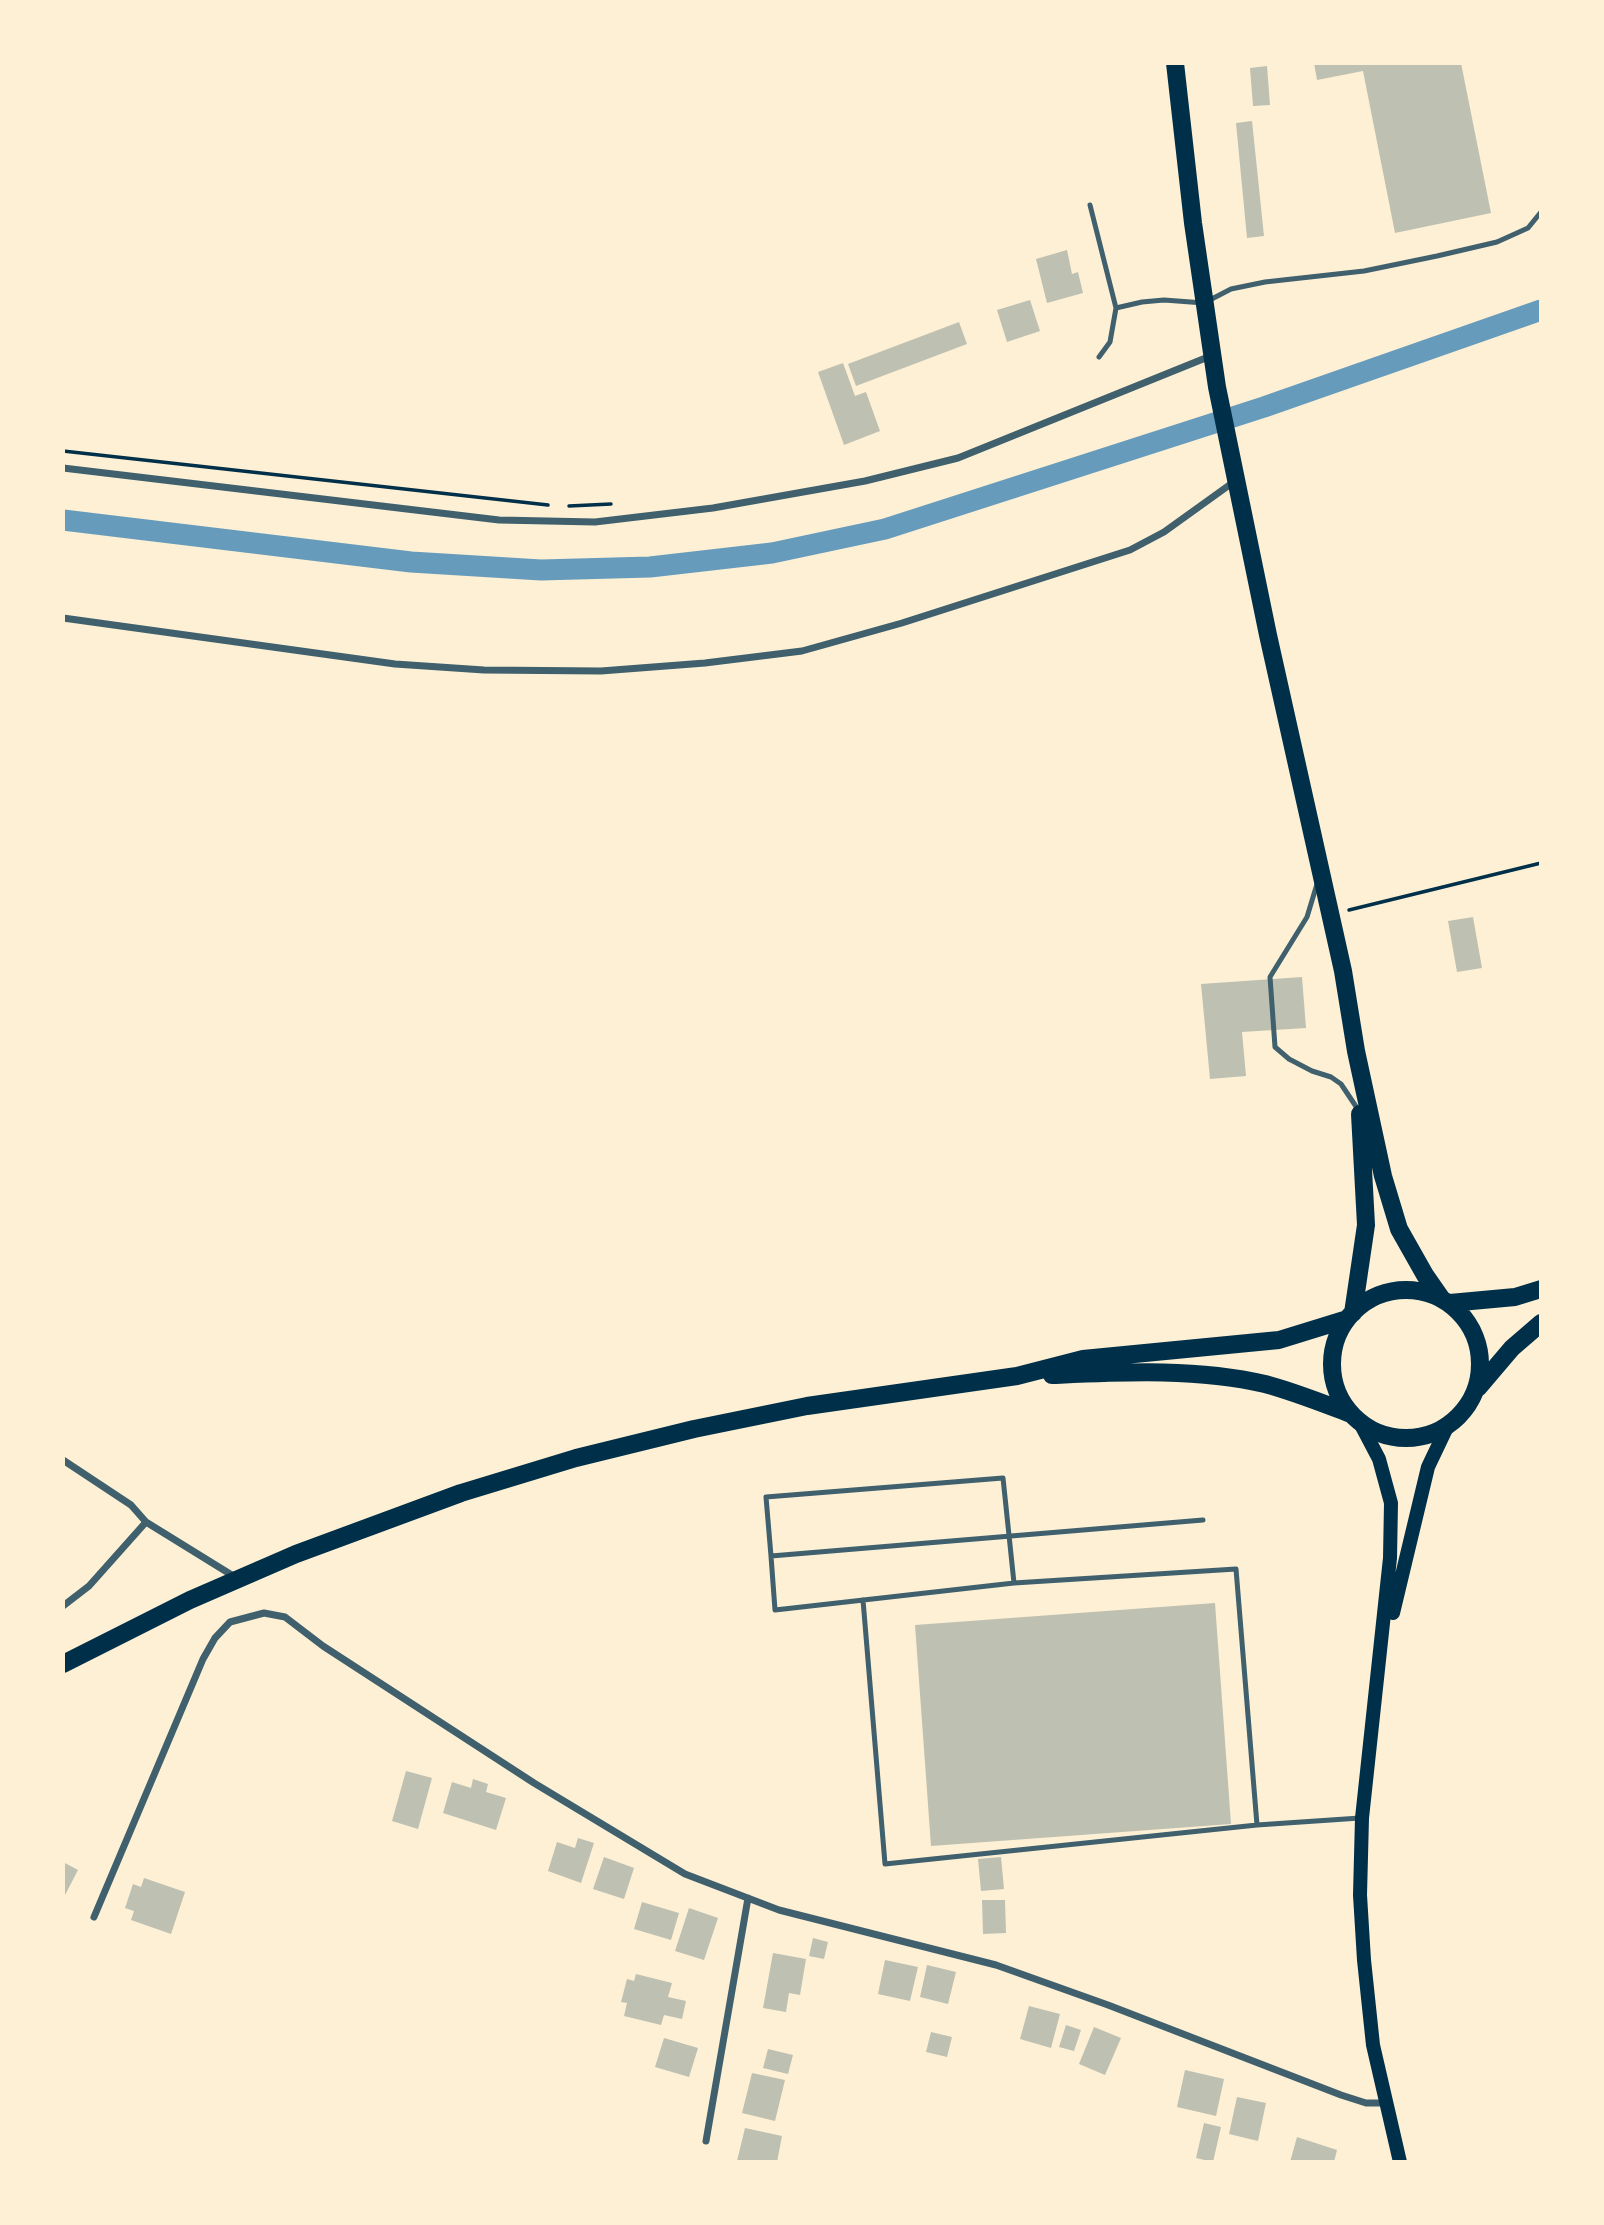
<!DOCTYPE html>
<html>
<head>
<meta charset="utf-8">
<style>
	body { margin:0 }
	#map { position:relative; width:1604px; height:2225px; overflow:hidden; background:#fdf0d5; font-family:"Varela Round",sans-serif }
	canvas { display:block }
	.frame { position:absolute; inset:0; border:65px solid #fdf0d5; pointer-events:none }
</style>
</head>
<body>
<div id="map">
<canvas width="1604" height="2225"></canvas>
<div class="frame"></div>
</div>
<script>
const c = document.querySelector('canvas').getContext('2d');
c.lineJoin = 'round';
function stroke(path, color, width, dash) { c.strokeStyle = color; c.lineWidth = width; c.lineCap = dash ? 'butt' : 'round'; c.setLineDash(dash || []); c.stroke(path); }
function paint(path, color) { c.fillStyle = color; c.fill(path, 'evenodd'); }
const canal = new Path2D(`
	M63 520 411 562 541 570 650 567 772 553 885 529 1264 407 1541 310`);
const building = new Path2D(`
	M1314 63H1461L1491 213 1395 233 1363 71 1317 80Z
	M1267 66 1270 105 1253 106 1250 68Z
	M1252 121 1264 236 1247 238 1236 123Z
	M1067 250 1072 274 1078 272 1083 293 1047 303 1036 259Z
	M1030 300 1040 331 1007 342 997 310Z
	M959 322 967 344 856 386 848 364Z
	M843 363 855 396 866 392 880 431 844 445 818 372Z
	M1473 917 1482 968 1457 972 1448 921Z
	M1302 977 1306 1028 1242 1032 1246 1076 1210 1079 1201 984Z
	M1215 1603 1231 1824 931 1846 915 1625Z
	M406 1771 432 1778 418 1829 392 1821Z
	M473 1779 488 1784 486 1792 506 1798 496 1830 443 1813 452 1782 471 1788Z
	M578 1838 594 1843 581 1883 548 1871 557 1842 575 1848Z
	M604 1857 634 1868 624 1899 593 1889Z
	M1001 1857 1004 1889 981 1891 978 1859Z
	M63 1862 78 1870 63 1899Z
	M144 1878 185 1892 171 1934 131 1920 134 1911 125 1908 133 1884 141 1887Z
	M982 1900H1005L1006 1933 983 1934Z
	M642 1902 679 1913 671 1940 634 1929Z
	M689 1908 718 1918 704 1960 675 1951Z
	M813 1938 828 1942 824 1959 809 1956Z
	M773 1953 806 1959 800 1995 789 1993 786 2012 763 2008Z
	M885 1960 918 1967 910 2001 878 1994Z
	M927 1965 956 1972 948 2004 920 1997Z
	M636 1974 672 1983 668 1997 686 2001 682 2019 664 2015 661 2025 624 2016 627 2003 621 2002 627 1979 634 1981Z
	M1029 2006 1060 2014 1051 2048 1020 2039Z
	M1066 2025 1081 2030 1074 2051 1059 2047Z
	M1094 2027 1121 2038 1105 2075 1079 2064Z
	M931 2032 952 2037 947 2057 926 2052Z
	M664 2038 698 2048 689 2077 655 2067Z
	M768 2049 793 2055 788 2074 763 2068Z
	M1185 2070 1224 2079 1216 2116 1177 2107Z
	M752 2073 785 2080 775 2121 742 2113Z
	M1237 2097 1266 2103 1258 2141 1229 2134Z
	M1204 2123 1221 2127 1213 2162 1196 2158Z
	M745 2128 782 2136 777 2162 737 2161Z
	M1297 2137 1337 2150 1334 2162H1290Z`);
const path = new Path2D(`
	M63 451 548 505
	M569 506 611 504
	M1349 910 1541 863`);
const service = new Path2D(`
	M1090 205 1116 308
	M1099 357 1110 342 1116 308 1142 302 1164 300 1204 303 1231 289 1265 282 1364 271 1437 256 1497 242 1528 228 1541 212
	M1317 884 1307 917 1270 977 1275 1047 1289 1059 1312 1071 1331 1077 1341 1084 1359 1111
	M1203 1520 771 1556 766 1497 1003 1478 1014 1583 1236 1569 1257 1825
	M771 1556 775 1610 1014 1583
	M863 1600 885 1864 1257 1825 1360 1818`);
const minor = new Path2D(`
	M63 468 499 520 595 522 713 508 865 481 958 458 1213 355
	M63 618 395 664 484 670 601 671 705 663 802 651 902 623 1130 550 1164 532 1235 481
	M63 1460 131 1505 146 1522 235 1577
	M63 1606 89 1586 146 1522
	M94 1917 203 1659 215 1638 230 1622 264 1613 285 1617 323 1646 534 1783 685 1874 779 1910 996 1965 1108 2005 1341 2095 1366 2103H1386
	M706 2141 748 1898`);
const secondary = new Path2D(`
	M1359 1421 1379 1459 1391 1503 1390 1558 1362 1818 1360 1895 1364 1960 1373 2045 1400 2162
	M1393 1613 1428 1467 1448 1425`);
const primary = new Path2D(`
	M1175 63 1193 223 1217 387 1268 635 1343 971 1356 1051 1383 1176 1399 1229 1425 1275 1441 1298
	M1332 1364a74 74 0 1 1 148 0a74 74 0 1 1-148 0Z
	M1450 1303 1515 1297 1541 1289
	M1353 1313 1366 1225 1360 1114
	M1052 1375C1122 1372 1196 1368 1265 1384 1295 1392 1322 1403 1351 1414
	M1478 1388 1512 1348 1541 1323
	M63 1664 190 1600 296 1554 461 1493 576 1458 694 1429 807 1406 1017 1376 1083 1359 1279 1340 1347 1319`);
stroke(canal, '#669bbc', 21);
paint(building, '#bec0b2');
stroke(path, '#003049', 3.5);
stroke(service, '#3f606c', 5);
stroke(minor, '#3f606c', 7);
stroke(secondary, '#003049', 14);
stroke(primary, '#003049', 18);
</script>
</body>
</html>
